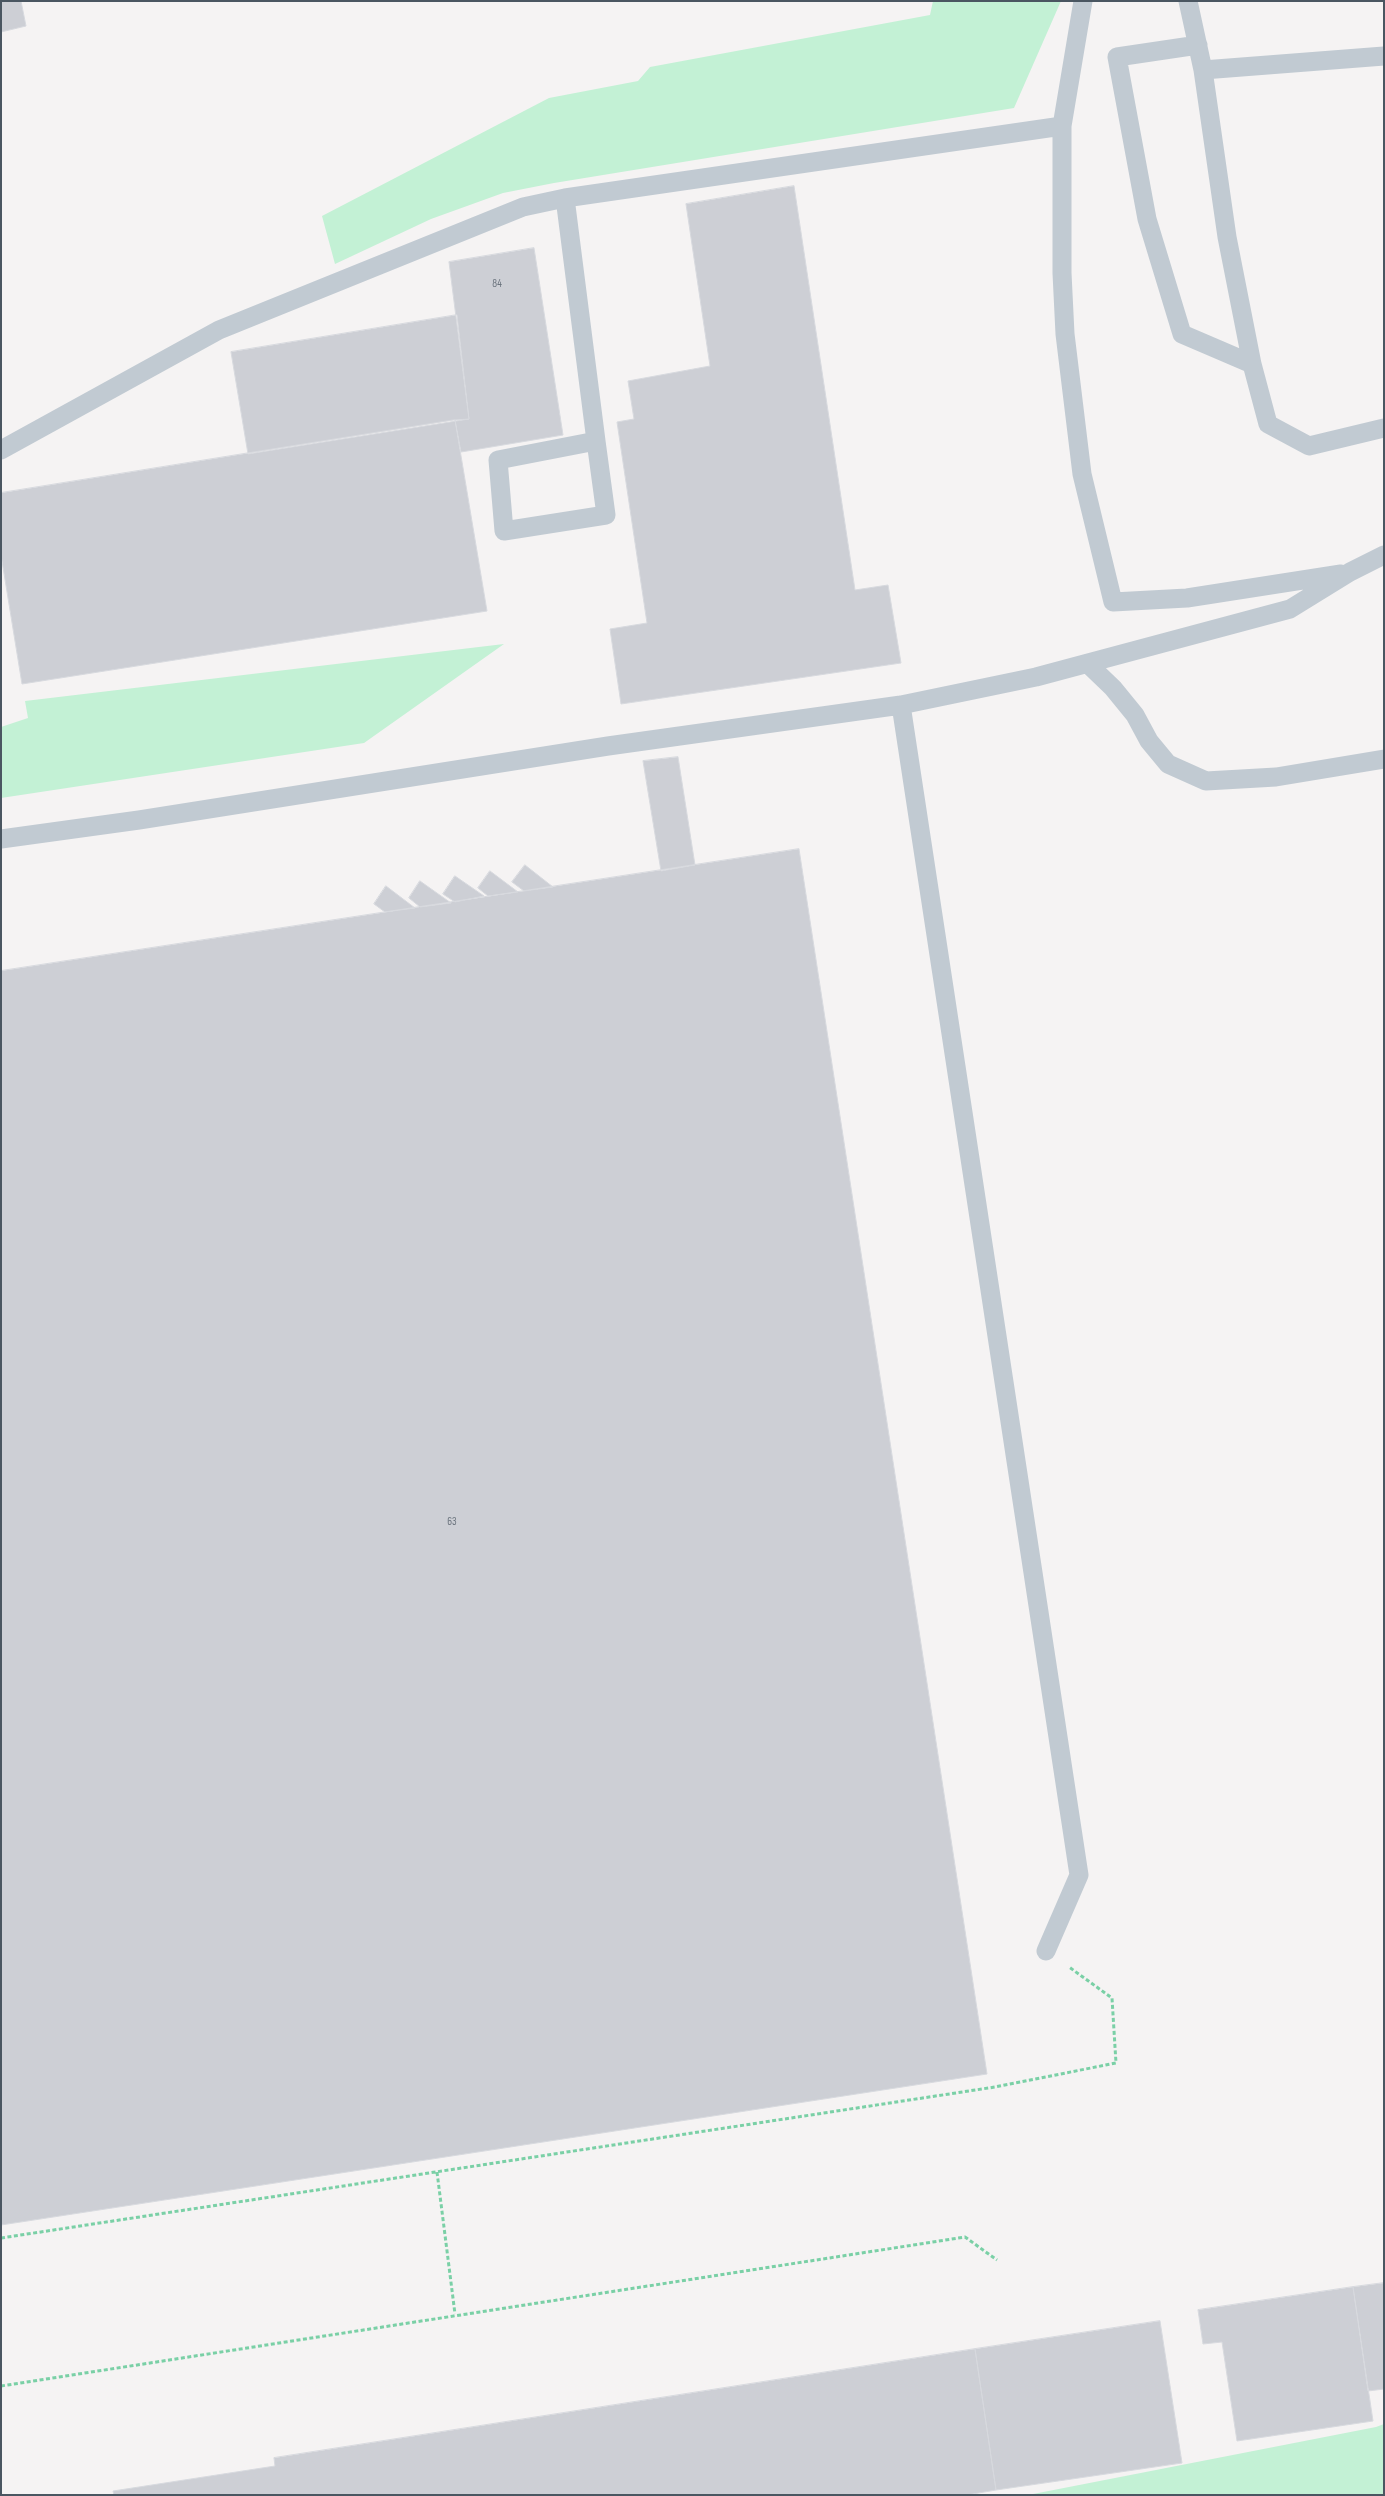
<!DOCTYPE html>
<html>
<head>
<meta charset="utf-8">
<style>
	body { margin:0 }
	#map { position:relative; width:1385px; height:2496px; overflow:hidden; background:#f5f3f3; font-family:"Sofia Sans Condensed",sans-serif }
	canvas { display:block }
	.frame { position:absolute; inset:0; border:2px solid #4a5661; pointer-events:none }
</style>
</head>
<body>
<div id="map">
<canvas width="1385" height="2496"></canvas>
<div class="frame"></div>
</div>
<script>
const c = document.querySelector('canvas').getContext('2d');
c.lineJoin = 'round';
function paint(path, color) { c.fillStyle = color; c.fill(path, 'evenodd'); }
function stroke(path, color, width, dash) { c.strokeStyle = color; c.lineWidth = width; c.lineCap = dash ? 'butt' : 'round'; c.setLineDash(dash || []); c.stroke(path); }
function label(font, color, halo, rows, align = 'center') {
  c.font = font + ' "Sofia Sans Condensed",sans-serif'; c.lineWidth = 4.5; c.setLineDash([]); c.textBaseline = 'middle'; c.strokeStyle = halo; c.fillStyle = color; for (const [text, x, y, turn = 0] of rows) {
    c.save(); c.translate(x, y); c.rotate((+turn || 0) * Math.PI / 180); c.textAlign = isNaN(turn) ? turn : align; if (halo) c.strokeText(text, 0, 0); c.fillText(text, 0, 0); c.restore();
  }
}
const green = new Path2D(`
	M933 1H1061L1014 108 554 183 503 193 431 219 335 264 322 216 549 98 638 81 650 67 930 15Z
	M504 644 364 743 1 798V727L28 718 25 701Z
	M1384 2424V2495H1028L1376 2427Z`);
const building = new Path2D(`
	M1 1H21L26 26 1 32Z
	M794 186 855 590 888 585 901 663 621 704 610 629 647 623 617 422 634 419 628 381 710 366 686 204Z
	M534 248 563 435 461 452 455 420 469 419 449 262Z
	M457 315 469 419 248 454 231 352Z
	M455 420 487 611 22 684 1 555V493Z
	M678 757 695 865 661 871 643 761Z
	M799 849 987 2074 1 2225V971Z
	M525 865 553 887 524 891 512 882Z
	M490 871 518 892 488 896 478 888Z
	M455 876 484 896 455 902 443 894Z
	M420 881 451 903 420 907 409 898Z
	M386 886 415 908 385 912 374 904Z
	M1384 2283V2389L1368 2391 1353 2287Z
	M1353 2287 1373 2421 1237 2441 1222 2342 1203 2344 1198 2310Z
	M1160 2321 1182 2463 996 2490 975 2349Z
	M975 2349 996 2490 967 2495H114L113 2491 275 2466 274 2458Z`);
const path = new Path2D(`
	M437 2172 455 2314
	M1 2238 995 2087 1116 2063 1112 1998 1069 1967
	M1 2386 965 2237 997 2260`);
const service = new Path2D(`
	M1083 1 1062 126V273L1065 334 1082 474 1113 602 1187 598 1341 574
	M1188 1 1203 70 1227 237 1252 364
	M1198 45 1117 57 1147 219 1182 334 1252 364 1268 424 1309 446 1384 428
	M1203 70 1384 56
	M565 198 596 441 498 460 504 531 606 515 596 441
	M1 450 219 330 523 207 565 198 1062 126
	M1088 664 1113 688 1135 715 1149 741 1168 764 1206 781 1276 777 1384 759
	M901 705 1079 1875 1046 1951
	M1 839 139 820 608 746 901 705 1036 677 1290 609 1350 572 1384 555`);
const numberNames = [
	["84",497,284],
	["63",452,1522]
];
paint(green, '#c3f1d5');
paint(building, '#cdcfd5');
stroke(building, '#d7d9de', 1);
stroke(path, '#7ad0a6', 3, [4, 2.5]);
stroke(service, '#c1cad2', 19);
label('11px', '#6b747e', null, numberNames);
</script>
</body>
</html>
